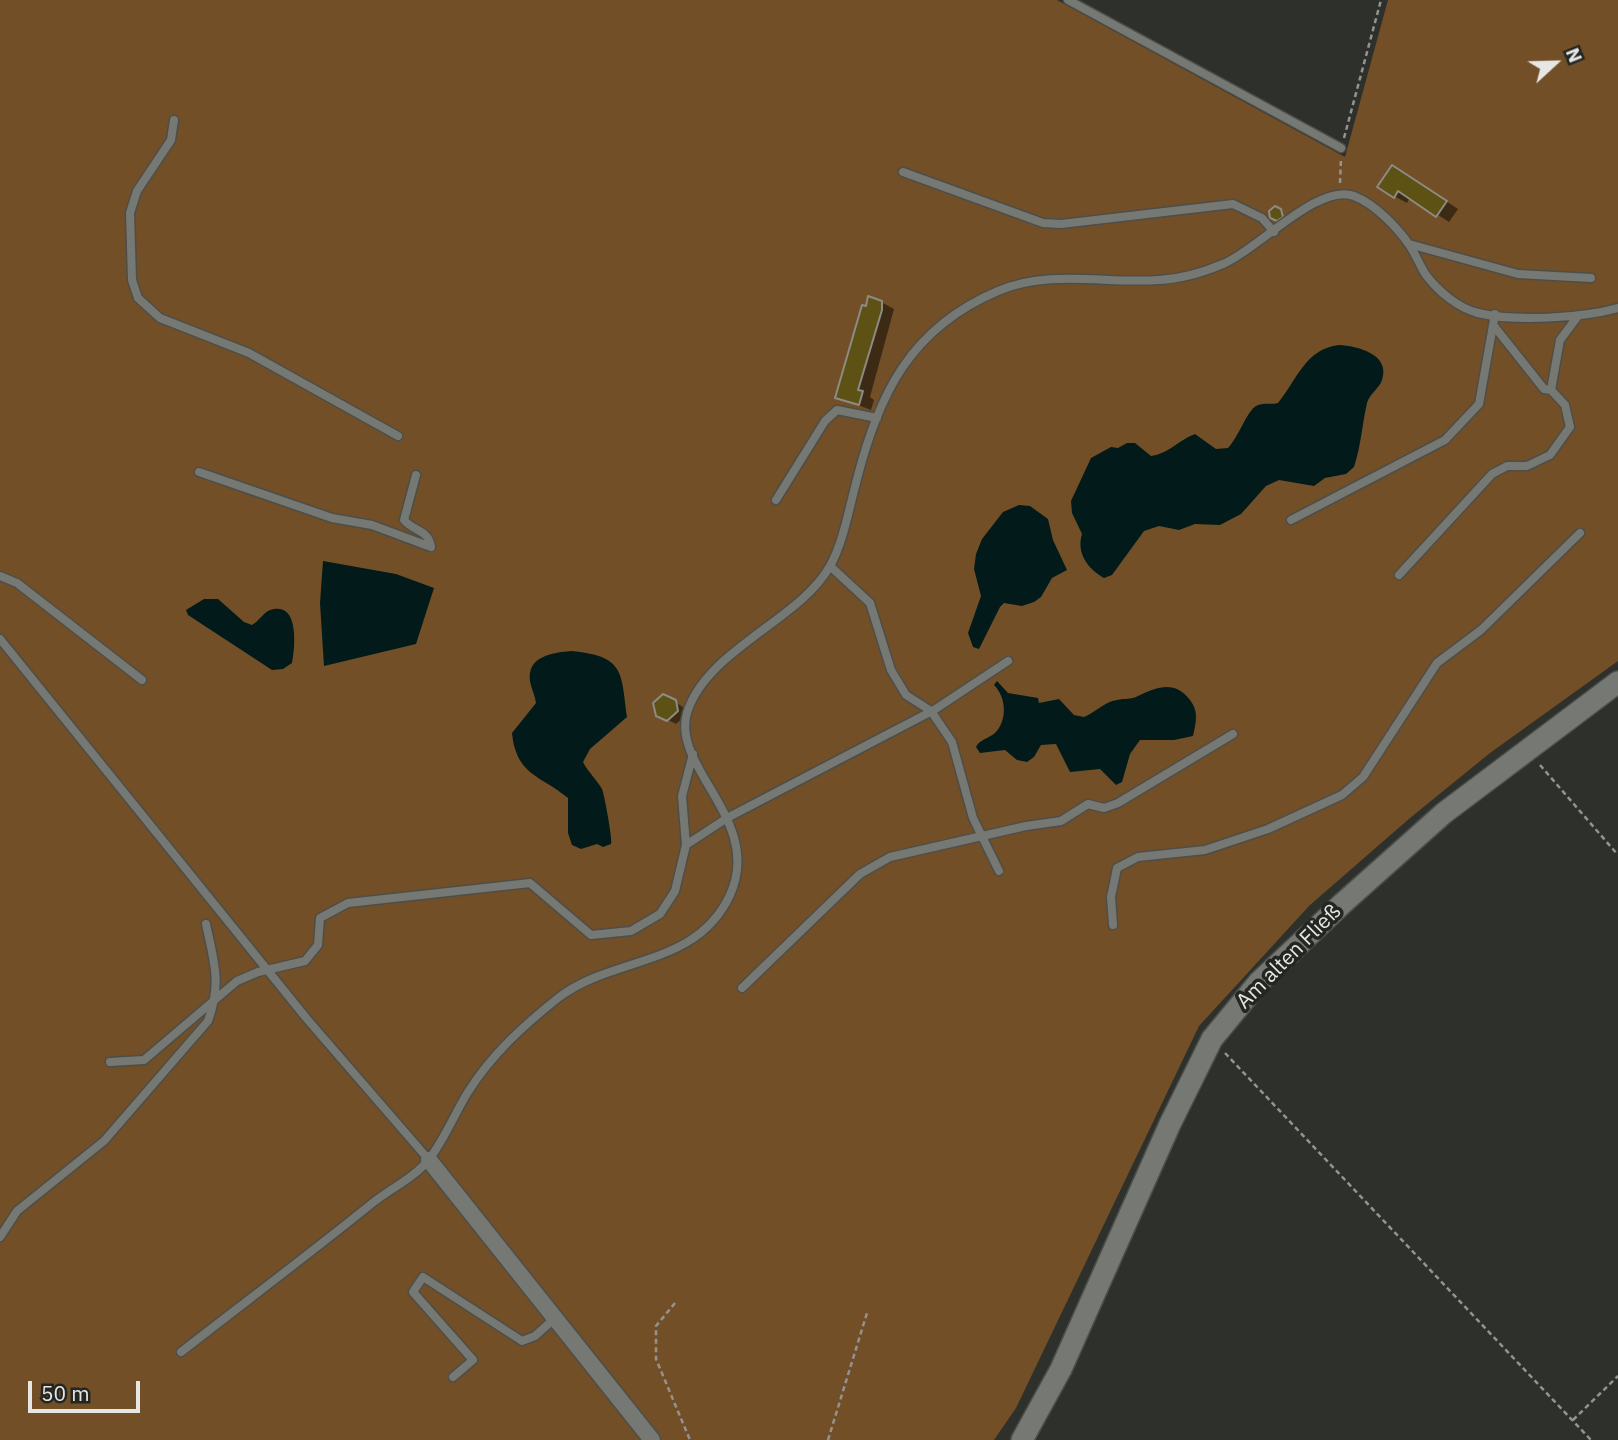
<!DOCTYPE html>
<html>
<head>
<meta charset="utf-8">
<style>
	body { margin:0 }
	#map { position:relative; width:1618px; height:1440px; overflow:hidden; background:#2e302c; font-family:"IBM Plex Sans",sans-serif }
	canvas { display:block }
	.north { position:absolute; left:1520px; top:28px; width:70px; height:70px; -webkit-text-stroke:5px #242622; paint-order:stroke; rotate:68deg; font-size:19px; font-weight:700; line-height:28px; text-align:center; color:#e6e7e4 }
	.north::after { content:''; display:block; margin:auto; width:24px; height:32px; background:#e6e7e4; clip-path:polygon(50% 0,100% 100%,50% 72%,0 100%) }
	.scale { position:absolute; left:28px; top:1381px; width:112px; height:32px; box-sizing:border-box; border:4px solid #e6e7e4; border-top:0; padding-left:9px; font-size:21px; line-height:24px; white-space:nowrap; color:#e6e7e4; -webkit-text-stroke:5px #242622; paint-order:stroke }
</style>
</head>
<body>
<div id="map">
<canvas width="1618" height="1440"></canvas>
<div class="north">N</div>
<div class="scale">50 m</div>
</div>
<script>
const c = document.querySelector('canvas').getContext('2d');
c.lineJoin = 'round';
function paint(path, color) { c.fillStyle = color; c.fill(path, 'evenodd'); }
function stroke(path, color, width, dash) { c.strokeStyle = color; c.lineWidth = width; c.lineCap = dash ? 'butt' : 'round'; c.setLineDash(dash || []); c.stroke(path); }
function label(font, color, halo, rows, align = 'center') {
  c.font = font + ' "IBM Plex Sans",sans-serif'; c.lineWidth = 7; c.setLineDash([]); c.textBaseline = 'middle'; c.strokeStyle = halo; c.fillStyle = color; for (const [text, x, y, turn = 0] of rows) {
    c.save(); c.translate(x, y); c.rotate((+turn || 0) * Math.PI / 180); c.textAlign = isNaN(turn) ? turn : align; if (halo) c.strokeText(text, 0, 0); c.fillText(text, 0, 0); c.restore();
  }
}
const green = new Path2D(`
	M0 0H1057L1345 157 1388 0H1618V661L1490 753 1410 818 1310 905 1199 1026 1016 1408 994 1440H0Z`);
const water = new Path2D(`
	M1339 345C1357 346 1391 354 1382 380 1379 389 1370 393 1367 403 1362 425 1361 446 1354 467L1346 474 1325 478 1314 486 1279 480 1266 486 1241 514 1220 525 1195 524 1179 530 1159 526 1144 531 1112 575 1104 578C1088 569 1076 553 1082 534L1072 513 1071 501 1091 458 1111 447 1118 448 1127 443H1135L1151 456C1168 454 1179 440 1195 434L1216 449 1228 448C1238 438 1247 411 1256 406 1263 402 1271 405 1278 403 1297 380 1305 349 1339 345Z
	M1019 505 1030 506 1048 519 1053 540 1067 570 1052 578 1041 597 1034 602 1022 606 1004 603 1000 607 979 649 973 647 968 633 981 596 974 569 976 554 982 539 1003 512Z
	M323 561 396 574 434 588 416 644 324 666 320 603Z
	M204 599H218L244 622 252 625C259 621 263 613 270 610 300 600 295 648 292 663L283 669 272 670 188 615 186 610Z
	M571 651C625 656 621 672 627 717L590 749 583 762C588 772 597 780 602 789 604 793 613 841 611 844L603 847 597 844 581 849 572 845 568 833V798C540 775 516 775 512 733L536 703C535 695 531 688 530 681 527 656 552 653 571 651Z
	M997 681 1008 693 1038 698 1039 703 1059 699 1074 715 1084 717C1096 712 1104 702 1117 700 1125 698 1131 700 1138 696 1157 687 1175 680 1190 700 1199 711 1196 723 1193 736L1174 740H1140L1130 754 1122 782 1116 785 1100 769 1070 772 1056 744 1041 745 1034 757 1027 762 1017 760 1005 750 980 753 976 747C980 739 988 739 995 733 1008 720 1006 697 994 685Z`);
const shadow = new Path2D(`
	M1405 174 1458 209 1449 222 1410 197 1407 203 1394 196Z
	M881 302 894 309 870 397 874 400 871 410 837 397Z
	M675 702 683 707 685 716 676 724 666 719Z`);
const building = new Path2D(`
	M1392 165 1447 201 1436 217 1398 191 1394 198 1377 187Z
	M1275 206 1281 209 1283 217 1277 221 1270 218 1269 211Z
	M868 296 882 301V310L858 390 863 391 859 405 835 398 862 305 866 306Z
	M663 694 676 700 678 711 667 721 656 716 653 703Z`);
const path = new Path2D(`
	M1344 138 1381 0
	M1340 183 1341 158
	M1540 765 1618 855
	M1225 1053 1591 1440
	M675 1303 656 1326V1359L690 1440
	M1573 1420 1618 1376
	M828 1440 867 1313`);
const lane = new Path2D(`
	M1068 0 1341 148
	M174 120 171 140 137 191 130 213 132 280 138 298 160 318 249 353 398 436
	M903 172 1043 223 1061 224 1233 204 1262 218 1274 232
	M1409 244 1518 274 1591 278
	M1494 326 1544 389 1551 390 1560 340 1578 316
	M199 472 332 518 372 525 431 547C429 530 413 531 404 520L416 475
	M776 500 825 421 837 410 877 418
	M1291 520 1445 440 1479 404 1495 314
	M830 566 870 603 891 670 906 695 931 711 952 742 973 818 999 871
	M1399 575 1492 474 1507 466H1527L1550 455 1570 427 1565 405 1551 390
	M0 576 17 583 142 680
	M0 639 307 1019 429 1160
	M686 845 727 818 934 710 1008 661
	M1113 925 1111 897 1117 868 1138 857 1205 850 1268 829 1342 795 1363 777 1437 663 1481 630 1580 533
	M742 988 860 874 890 857 1026 826 1061 821 1088 804 1104 808 1118 803 1233 734
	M110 1062 144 1060 237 981 258 972 305 961 318 945 320 918 348 903 530 883 591 935 631 931 660 914 675 891 686 845 682 796 693 754
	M0 1237 17 1211 104 1141 208 1021C222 983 214 962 206 924
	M181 1352C244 1303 308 1255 370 1205 389 1189 415 1178 430 1158 445 1138 455 1113 468 1092 492 1054 523 1026 558 998 614 955 696 968 730 895 764 821 671 768 687 713 706 650 800 620 830 566 843 543 849 509 856 483 878 395 910 328 998 291 1049 269 1106 284 1159 280 1180 279 1204 272 1223 264 1256 251 1319 182 1354 196 1375 204 1398 228 1410 246 1416 255 1420 266 1426 275 1438 291 1458 308 1478 313 1515 322 1581 318 1618 308
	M453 1377 473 1360 413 1292 423 1277 522 1341 535 1336 555 1318`);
const street = new Path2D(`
	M429 1160 652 1440`);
const secondary = new Path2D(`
	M1022 1440 1061 1369 1170 1124 1212 1039 1259 982 1343 903 1444 813 1618 682`);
const streetNames = [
	["Am alten Fließ",1289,957,-45]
];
paint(green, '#734f27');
paint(water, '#021b1a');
paint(shadow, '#0007');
paint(building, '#5d5114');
stroke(building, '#8c8b85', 2);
stroke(lane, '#4c4e4a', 11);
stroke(street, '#4c4e4a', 19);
stroke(secondary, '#4c4e4a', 24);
stroke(path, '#939491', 2.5, [5, 3.5]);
stroke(lane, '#767973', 8);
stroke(street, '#767973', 16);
stroke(secondary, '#767973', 21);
label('21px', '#e6e7e4', '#242622', streetNames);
</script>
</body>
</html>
